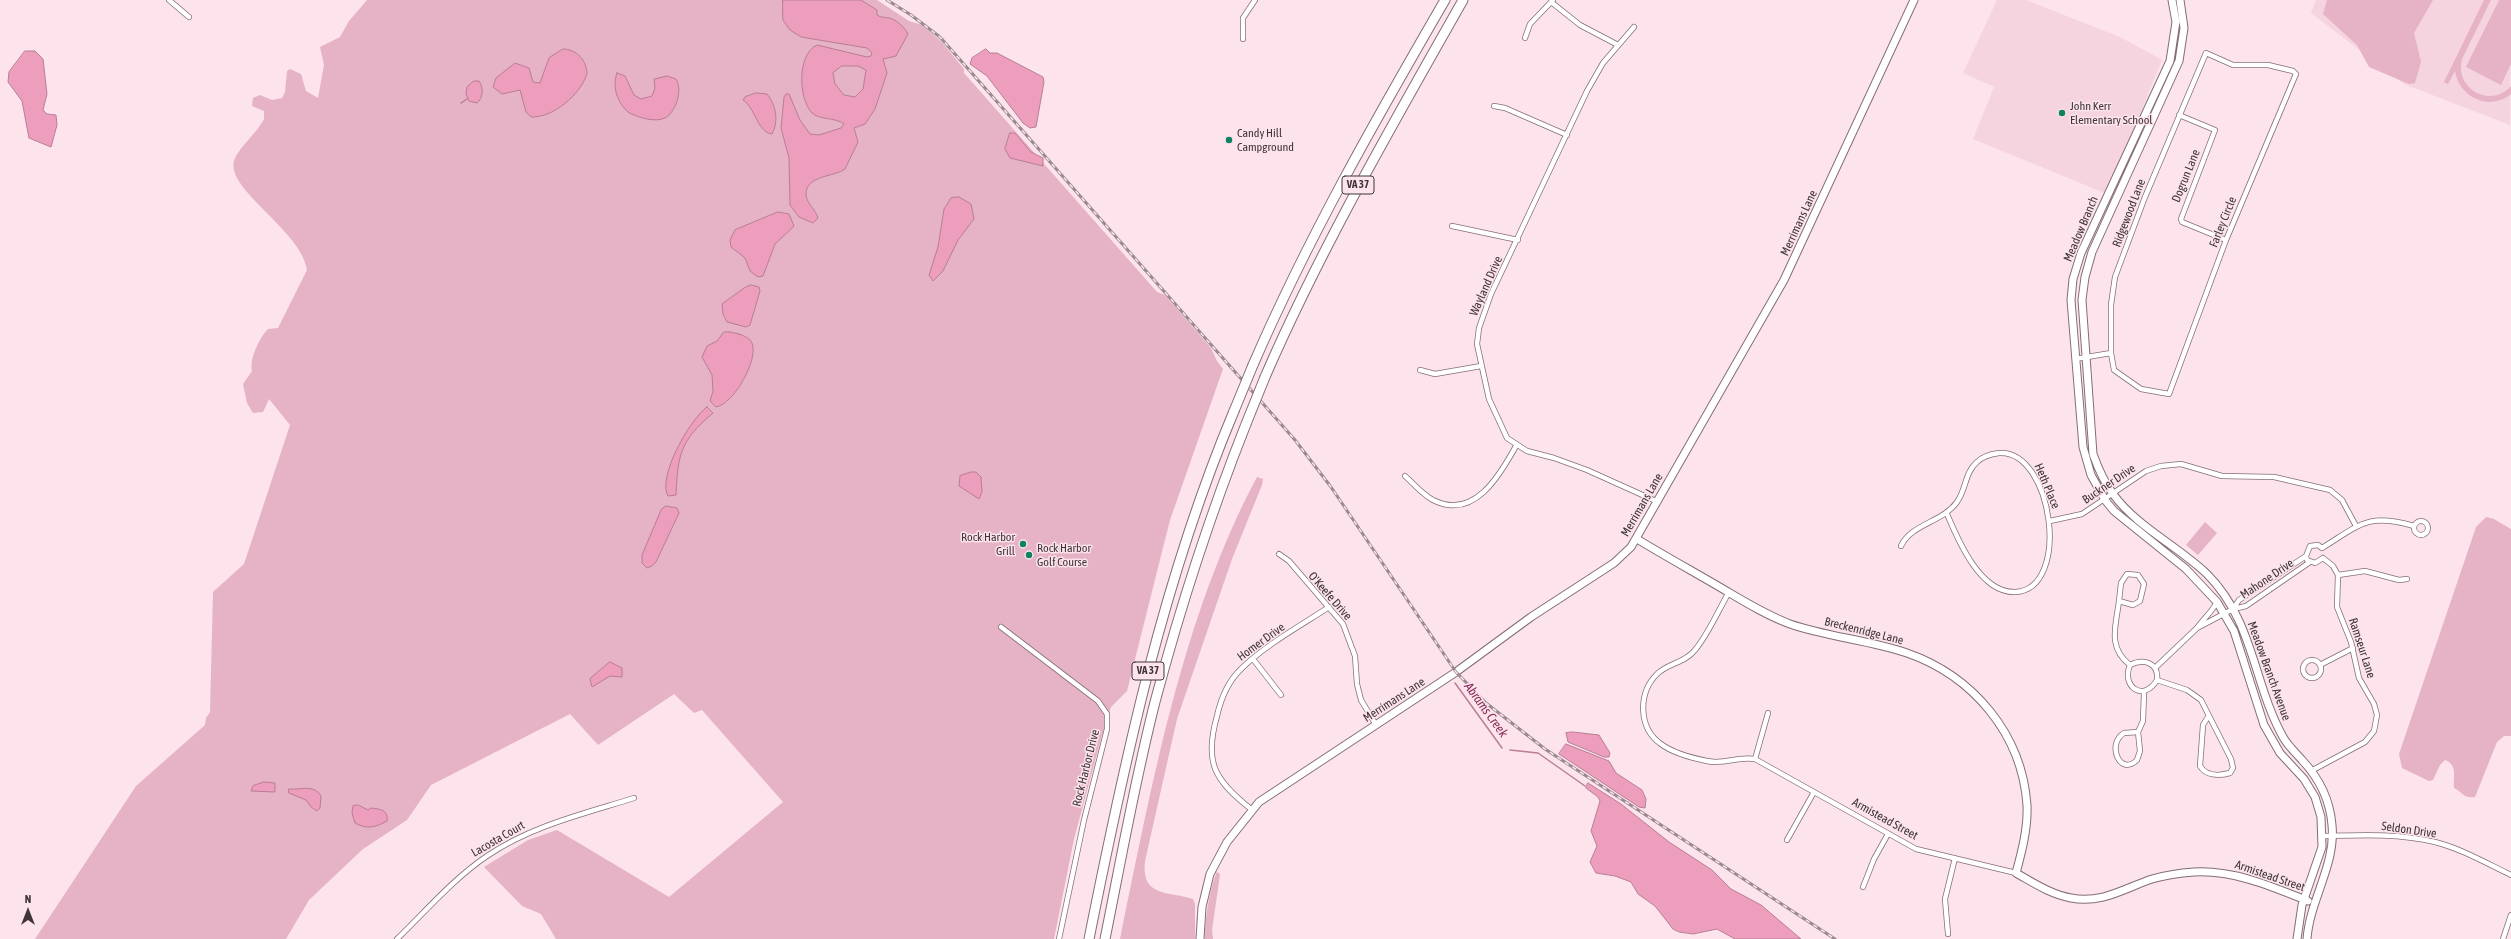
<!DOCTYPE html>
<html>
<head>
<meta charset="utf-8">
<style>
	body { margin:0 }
	#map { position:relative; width:2511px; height:939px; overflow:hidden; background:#fce3ec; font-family:"Asap Condensed",sans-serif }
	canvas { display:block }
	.north { position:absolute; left:8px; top:891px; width:40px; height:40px; -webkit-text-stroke:3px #fce3ec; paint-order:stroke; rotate:0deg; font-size:11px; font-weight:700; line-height:16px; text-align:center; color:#3f3539 }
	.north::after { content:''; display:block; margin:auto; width:14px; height:18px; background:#3f3539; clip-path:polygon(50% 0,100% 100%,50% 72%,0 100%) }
</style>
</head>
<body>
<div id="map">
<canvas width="2511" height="939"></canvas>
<div class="north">N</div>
</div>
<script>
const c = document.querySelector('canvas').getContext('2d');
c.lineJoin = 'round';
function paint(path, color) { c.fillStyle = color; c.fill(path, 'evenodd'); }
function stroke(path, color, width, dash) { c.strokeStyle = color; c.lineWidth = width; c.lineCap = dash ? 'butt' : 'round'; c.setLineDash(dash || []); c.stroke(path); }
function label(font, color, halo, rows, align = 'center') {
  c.font = font + ' "Asap Condensed",sans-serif'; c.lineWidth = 3; c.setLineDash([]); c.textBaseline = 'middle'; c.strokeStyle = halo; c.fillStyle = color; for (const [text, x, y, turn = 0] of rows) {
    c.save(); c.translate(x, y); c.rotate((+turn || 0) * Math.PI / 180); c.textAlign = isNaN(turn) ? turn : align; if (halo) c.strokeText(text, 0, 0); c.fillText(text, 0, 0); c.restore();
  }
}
const built = new Path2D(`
	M1997 0H2026L2120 37 2162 60 2107 194 1973 139 1994 87 1963 73Z
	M2316 0H2511L2510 125 2404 84 2311 13Z`);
const green = new Path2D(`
	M367 0H877L909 21 922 25 941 41 964 69V73L1157 292 1165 295 1211 348 1217 361 1223 369 1170 520 1127 691 1111 707 1101 739 1074 839 1054 939H556L541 914 522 906 484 867 528 840 557 830 669 897 783 802 702 710 694 713 674 694 598 745 570 714 431 785 407 820 363 849 309 900 286 939H35L136 786 205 725 206 718 210 712 213 592 244 564 290 425 269 399 263 412 253 413 247 403 243 384 252 371C249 359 260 337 268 329L278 328 307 270C302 231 226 190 234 161 238 148 257 133 264 119V111L252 106 253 98 260 95 272 100 282 98 285 92 287 71 290 69 301 74 306 91 318 98 324 65 320 47 340 37 349 21Z
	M2327 0H2433L2414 33 2421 62 2415 83 2409 84 2369 67 2357 45 2323 14Z
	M2484 0H2491L2462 59C2454 89 2491 109 2511 86V94C2489 112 2459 97 2455 71L2448 84 2444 82Z
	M2499 0H2511V64L2501 85 2466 67Z
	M1257 477 1263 479 1262 485 1232 559 1177 719 1145 861C1141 897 1167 891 1193 899L1195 904V939H1120C1152 785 1182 617 1257 477Z
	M2486 517 2494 519 2511 529V736H2504L2497 742 2475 797C2463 799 2463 792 2454 788 2453 777 2458 765 2445 760L2440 765 2433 780 2429 781 2402 768 2399 754 2476 527Z
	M2205 522 2217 533 2198 555 2186 545Z
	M1218 872 1220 875 1212 930 1213 939H1205C1205 916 1209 895 1216 873Z`);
const water = new Path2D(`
	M783 0H861L877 10V15C882 18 884 17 889 18 896 19 905 28 908 34L896 56 883 59 887 73 875 109 865 124 854 128 858 142 845 169C835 177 805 175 806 195 807 204 816 210 818 218L813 223 799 217 790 205 789 158 781 128 784 97 786 94H789L800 120 810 134 819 135 841 128 844 124C835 117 819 120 812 113 798 98 797 54 817 45L867 57 871 56 872 53 867 48 801 37 790 30 783 20ZM842 66H858L866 70 863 89 855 97 844 95 835 84 833 73Z
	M563 49C577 49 587 61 587 74 580 95 553 118 531 117L526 112 520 90 502 94 493 87 496 78 515 63 529 68 533 82 540 83 549 58Z
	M986 49 990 53H997L1043 77 1044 82 1036 127 1030 128 1023 123 987 76 970 64 972 58Z
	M25 51H35L43 59 47 94 43 110 47 114 56 115 57 125 51 147 29 138 22 101 8 82 9 72Z
	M617 73 625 76 634 95 641 99 652 96 655 88 654 79 667 76 676 79C683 90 676 112 665 118 655 123 636 117 628 112 617 102 612 87 617 73Z
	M474 81H479C484 88 483 98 477 103L469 101 466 94 467 87Z
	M756 93 767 94C776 105 779 121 772 134 757 132 755 107 743 100L745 97Z
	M1010 133H1015L1031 152 1043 158V166L1010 158 1005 149Z
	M959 197 971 204 974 219 958 240 943 271 933 281 929 275 938 247 944 209 951 198Z
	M778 212 789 214 794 226 775 244 763 276 758 277 750 271 745 258 731 247 730 240 735 230Z
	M751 285 759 287 760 291 750 325 746 327 727 322 723 314 722 304 744 288Z
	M724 332C729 331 734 333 739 334 744 336 750 338 752 343 759 359 734 404 716 407L710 401 713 391 712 375 702 357 707 346 717 341Z
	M707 407 713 413C680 441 678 454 676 495L668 496C657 477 690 419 707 407Z
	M971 472H976L981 477 982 492 979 499 959 486 960 476Z
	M666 506 677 508 679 513 656 562 652 566 647 568 642 563V555L661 510Z
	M610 662 622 668V677L610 676 592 687 590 679Z
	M1573 732 1599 735 1610 753 1609 757H1604L1568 742 1566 733Z
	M1566 744 1609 761 1616 773 1642 790 1646 799 1645 808 1639 807 1559 754Z
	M264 782 275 783V792L251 791 253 786Z
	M1588 783 1621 804 1669 842 1712 870 1731 889 1761 905 1801 939H1735L1717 929 1693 934 1679 932 1673 929 1655 906 1638 894 1631 882 1615 876 1596 873 1590 862 1597 846 1591 831 1600 801 1598 797 1586 788Z
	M289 789C301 790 314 784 321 796L320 808 317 811 311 807 306 800 289 793Z
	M358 805 368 810 371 808C380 809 389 810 387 821 376 827 367 830 355 823L352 813 353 806Z`);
const stream = new Path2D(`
	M461 103 467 99
	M1455 683 1502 748
	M1510 750 1538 753 1585 786`);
const street = new Path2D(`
	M169 0 189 17
	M1551 2 1580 25 1618 45
	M1634 27 1603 63 1587 91 1491 294 1479 328 1477 344 1489 399 1507 438 1527 451 1554 458 1587 470 1658 502
	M1525 38 1530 24 1553 0
	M1243 39V18L1255 0
	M1494 106 1505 108 1567 135
	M2179 115 2215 130 2181 219 2182 222 2226 240
	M1452 226 1518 240
	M2075 359 2111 353V305L2115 277 2145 197 2206 53 2233 65H2268L2293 71 2296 74 2226 240 2169 394 2141 389 2114 370 2111 353
	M1420 370 1435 374 1481 366
	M1405 476C1414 484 1422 494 1433 500 1474 521 1500 475 1516 446
	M2050 521 2082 514 2146 471 2161 466 2181 464 2222 476 2274 477 2330 490 2342 500 2356 526
	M2414 528a7 7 0 1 1 14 0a7 7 0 1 1-14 0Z
	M1901 546C1911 524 1943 522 1957 502 1966 490 1965 472 1977 462 1983 456 1991 454 1999 453 2053 449 2072 590 2015 592 1980 593 1958 540 1947 514
	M2322 548C2361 524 2367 513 2414 526
	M2322 548 2318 545 2310 546 2306 556 2307 560 2315 563 2323 558
	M1279 554 1289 561 1343 624 1355 656 1357 684 1361 700 1376 725
	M2127 574 2138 575 2144 584 2140 601 2133 605 2119 601 2121 583Z
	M2338 575 2365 571 2399 580 2407 579
	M1729 592C1718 611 1709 633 1695 650 1685 663 1668 663 1657 674 1638 693 1638 728 1661 744 1673 753 1692 758 1707 761 1723 765 1738 756 1755 759L1916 849 2016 873
	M2119 601C2116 626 2107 647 2130 665
	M2233 609 2239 600 2306 556
	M1001 627 1098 701 1107 714V729L1084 820 1059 939
	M2197 628C2203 619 2212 612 2217 602
	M1253 659 1281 695
	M2303 669a9 9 0 1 1 18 0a9 9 0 1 1-18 0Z
	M2130 665C2121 686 2143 703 2157 680
	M2130 665C2144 658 2159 663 2157 680
	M2320 665 2353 648
	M2155 668 2197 628 2233 609 2246 606 2310 562
	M2157 680 2187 690 2201 700 2231 759 2233 768 2230 773C2219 776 2206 776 2200 766L2203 725 2208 717
	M2138 732 2140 751 2137 760C2120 777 2106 744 2124 733Z
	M2138 732 2143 721 2144 692
	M1755 759 1768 713
	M2311 771 2365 742 2374 731 2377 715 2374 704 2359 678 2351 642 2337 607 2338 575 2333 566 2323 558
	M1251 809C1214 780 1204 762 1217 716 1221 698 1228 681 1242 668 1267 644 1300 626 1329 607
	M2323 836C2360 835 2398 833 2435 842 2462 849 2486 863 2511 875
	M1787 840 1814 792
	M1863 887 1874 859 1888 834
	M1948 934 1945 899 1955 858
	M397 939C426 911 453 879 487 856 531 826 583 814 634 798
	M2503 939 2511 915`);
const secondary = new Path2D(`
	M2172 0 2176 22 2170 61 2081 253 2073 279 2071 300 2083 447 2091 475 2105 500 2114 511 2186 569 2217 602 2234 631 2264 725 2280 753 2304 779 2315 797 2321 817 2322 847 2302 905 2297 939
	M2180 0 2184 28 2179 61 2092 252 2085 277 2082 300 2093 454C2098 468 2104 482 2113 494 2137 527 2178 546 2207 574 2254 621 2253 683 2283 737 2288 746 2295 752 2302 760 2319 778 2330 800 2332 825 2336 865 2310 899 2307 939
	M1637 539C1665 556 1694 572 1723 589 1745 602 1766 615 1790 624 1828 637 1869 640 1907 653 1973 676 2022 734 2027 805 2028 828 2022 851 2016 873 2034 883 2050 894 2071 898 2102 904 2125 888 2152 879 2166 875 2180 873 2194 872 2234 870 2271 886 2308 901
	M1200 939 1202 907 1210 874 1227 842 1259 802 1456 672 1531 617 1614 563 1631 547 1784 280 1914 0`);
const highway = new Path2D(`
	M1253 365C1308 238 1376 119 1445 0
	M1265 377C1322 246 1393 124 1463 0
	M1089 939C1125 759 1163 580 1234 411
	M1105 939C1121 860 1135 780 1155 702 1180 608 1210 515 1246 424`);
const rail = new Path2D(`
	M887 0 911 15 940 37 1295 440 1331 487 1456 672 1486 703 1545 749 1835 939`);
const highwayBridge = new Path2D(`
	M1234 411 1253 365
	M1246 424 1265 377`);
const markers = [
	[2062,113,4,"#0e8261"],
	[1229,140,4,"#0e8261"],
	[1023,544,4,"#0e8261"],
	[1029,555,4,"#0e8261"]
];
const shields = [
	[1358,185,32],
	[1148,671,32]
];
const shieldNames = [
	["VA 37",1358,185],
	["VA 37",1148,671]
];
const poiNames = [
	["John Kerr",2070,106],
	["Elementary School",2070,120],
	["Candy Hill",1237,133],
	["Campground",1237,147],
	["Rock Harbor",1015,537,"right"],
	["Grill",1015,551,"right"],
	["Rock Harbor",1037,548],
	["Golf Course",1037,562]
];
const streetNames = [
	["Dogrun Lane",2186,176,-68],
	["Ridgewood Lane",2129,213,-69],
	["Farley Circle",2223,222,-68],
	["Merrimans Lane",1799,223,-65],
	["Meadow Branch",2081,229,-67],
	["Wayland Drive",1486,286,-66],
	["Buckner Drive",2109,484,-34],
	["Heth Place",2047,486,67],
	["Merrimans Lane",1642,505,-60],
	["Mahone Drive",2267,579,-34],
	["O'Keefe Drive",1330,596,49],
	["Breckenridge Lane",1864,631,14],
	["Homer Drive",1261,642,-36],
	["Ramseur Lane",2362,648,72],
	["Meadow Branch Avenue",2269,671,70],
	["Merrimans Lane",1394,700,-33],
	["Rock Harbor Drive",1086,768,-76],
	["Armistead Street",1885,819,29],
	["Seldon Drive",2409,830,8],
	["Lacosta Court",498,839,-30],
	["Armistead Street",2270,876,19]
];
const waterNames = [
	["Abrams Creek",1486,710,54]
];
paint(built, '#f5d4e0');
paint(green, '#e6b2c5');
paint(water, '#ec9ebc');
stroke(water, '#b87e95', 1);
stroke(stream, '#b87e95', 1.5);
stroke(street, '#846e76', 6);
stroke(secondary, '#846e76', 9);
stroke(highway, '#846e76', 11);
stroke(street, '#fff', 4.5);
stroke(secondary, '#fff', 7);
stroke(highway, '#fff', 9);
stroke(rail, '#9a898f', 3);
stroke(rail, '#fce3ec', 1.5, [4.5]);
stroke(highwayBridge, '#846e76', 11, []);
stroke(highwayBridge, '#fff', 9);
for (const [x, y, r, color] of markers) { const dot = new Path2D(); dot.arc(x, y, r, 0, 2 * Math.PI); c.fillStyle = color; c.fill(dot); stroke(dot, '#fce3ec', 1.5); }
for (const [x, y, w] of shields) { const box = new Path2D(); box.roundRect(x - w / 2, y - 9, w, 18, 3); c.fillStyle = '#fce3ec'; c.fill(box); stroke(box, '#3f3539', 1); }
label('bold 11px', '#3f3539', null, shieldNames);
label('12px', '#3f3539', '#fce3ec', poiNames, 'left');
label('12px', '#3f3539', '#fce3ec', streetNames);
label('italic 13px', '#852c57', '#fce3ec', waterNames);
</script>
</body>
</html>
